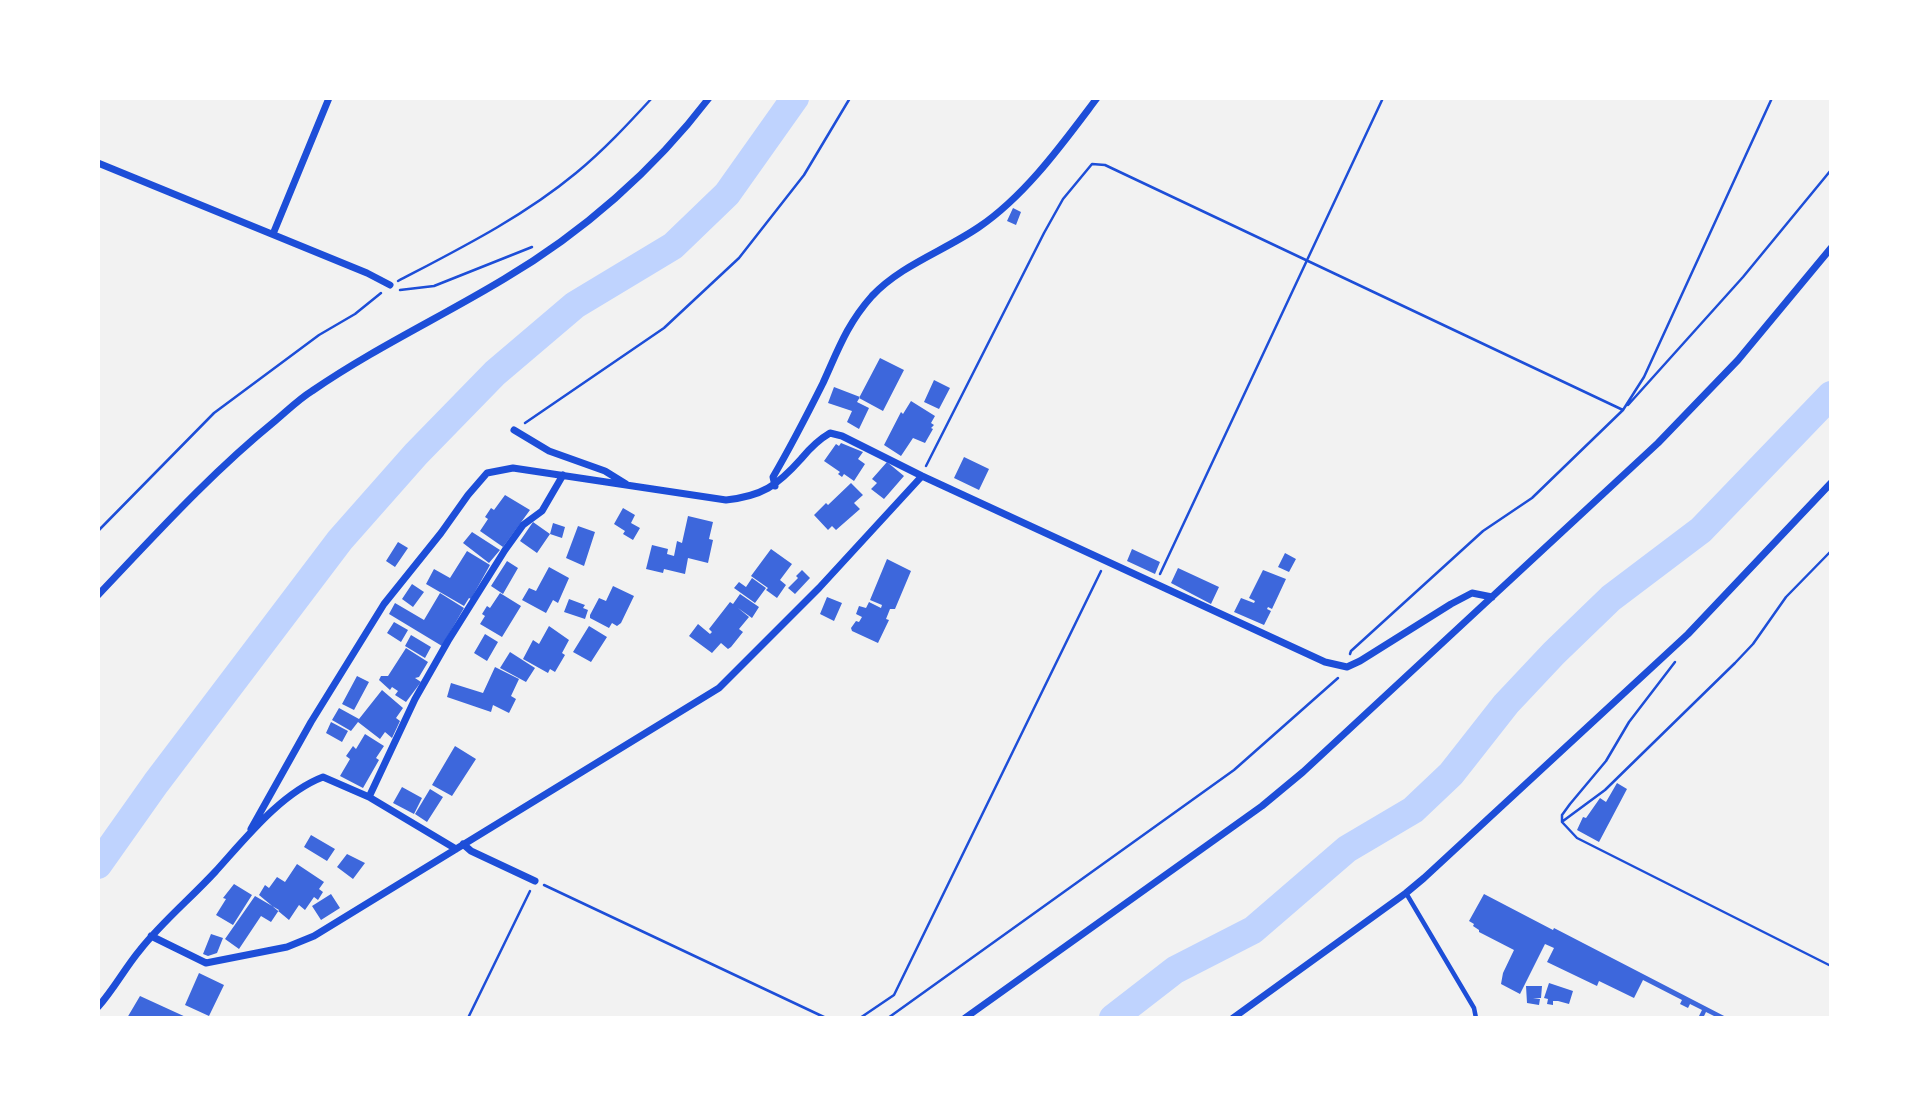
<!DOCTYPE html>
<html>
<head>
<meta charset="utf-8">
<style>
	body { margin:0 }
	#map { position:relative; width:1929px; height:1116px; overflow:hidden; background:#f2f2f2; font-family:Mulish,sans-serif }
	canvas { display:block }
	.frame { position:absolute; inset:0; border:100px solid #fff; pointer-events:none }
</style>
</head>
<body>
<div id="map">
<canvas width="1929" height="1116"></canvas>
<div class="frame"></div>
</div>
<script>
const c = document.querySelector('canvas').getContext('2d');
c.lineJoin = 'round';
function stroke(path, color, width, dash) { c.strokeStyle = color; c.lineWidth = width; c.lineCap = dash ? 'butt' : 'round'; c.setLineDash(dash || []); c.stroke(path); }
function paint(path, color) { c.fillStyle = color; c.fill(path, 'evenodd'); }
const river = new Path2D(`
	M98 865 156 783 340 540 416 454 495 373 575 305 673 246 727 194 795 98
	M1113 1018 1175 970 1253 930 1347 849 1413 810 1451 774 1506 704 1554 653 1611 598 1701 530 1831 395`);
const building = new Path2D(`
	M1013 208 1021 212 1016 225 1007 221Z
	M880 358 904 370 883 411 859 398Z
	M934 380 950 388 939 409 924 402Z
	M834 387 860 397 857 402 869 408 859 429 847 422 852 411 828 403Z
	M911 401 935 416 931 423 934 425 931 428 933 429 925 443 913 438 901 456 884 445 901 412 903 414Z
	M841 443 863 452 858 459 865 464 854 481 844 474 842 477 838 474 840 472 824 461 836 444 839 446Z
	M964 457 989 469 979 490 954 478Z
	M887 462 904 476 884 499 871 489 877 483 872 479Z
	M851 483 863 495 854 503 860 509 836 530 832 526 828 530 814 515 826 503 828 505Z
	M505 495 530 510 503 547 480 531 488 519 485 517 491 508 494 510Z
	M623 508 635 515 631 523 640 528 633 540 623 534 625 531 614 524Z
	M688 516 713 522 709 539 713 540 708 563 688 558 685 574 664 569 663 573 646 569 652 545 668 549 667 554 674 556 677 541 682 543Z
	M533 522 550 534 537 553 520 541Z
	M553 523 565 527 562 538 550 534Z
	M578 526 595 532 584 566 566 558Z
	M472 532 500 550 489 563 463 543Z
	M398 542 408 548 395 567 386 561Z
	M771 549 792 564 780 580 786 585 777 598 766 590 768 588 751 576Z
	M1132 549 1160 562 1155 574 1127 561Z
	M467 551 490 565 471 599 469 598 464 606 426 584 434 569 450 578Z
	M1285 553 1296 559 1289 572 1278 567Z
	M887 559 911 571 895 609H890L886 619 889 620 878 643 852 631 851 628 856 621 859 622 862 617 856 614 859 606 866 608 869 602 881 608 882 605 870 600Z
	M507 561 518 568 503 594 491 586Z
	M549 567 569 578 558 603 553 600 546 613 522 600 529 588 536 591Z
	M1178 568 1219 587 1211 604 1171 583Z
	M802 570 810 578 795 594 788 588 798 578 796 576Z
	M1263 570 1286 579 1272 609 1268 607 1267 609 1271 611 1264 625 1234 612 1241 598 1254 603 1255 601 1249 598Z
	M752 578 766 588 755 603 734 588 739 582 746 587Z
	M412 584 424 592 413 607 402 599Z
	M613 586 634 596 621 623 617 626 612 623 609 628 590 618V615L599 598 606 601Z
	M440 593 464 608 442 646 389 614 395 603 424 620Z
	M500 593 521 606 502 637 480 624 485 616 482 614 487 606 490 608Z
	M740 594 759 607 752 618 738 608 749 617 739 629 743 632 731 647 728 649 721 643 712 653 689 636 698 624 710 634 712 632 709 629 730 602 733 604Z
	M827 597 842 603 834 621 820 614Z
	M569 599 585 605 583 608 588 610 585 619 564 612Z
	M394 622 408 630 401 642 387 633Z
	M549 626 569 640 562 653 565 655 555 672 550 669 548 673 523 659 533 640 539 644Z
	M589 626 607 637 591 662 573 652Z
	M485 634 498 642 487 661 474 653Z
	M411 635 431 647 425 658 405 646Z
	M406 648 428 662 419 677 415 678 421 682 406 702 395 695 398 691 392 687 390 690 379 680 381 676H388Z
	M510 652 535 668 526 682 500 668Z
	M495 667 519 679 511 696 516 699 509 713 493 705 491 712 447 697 451 683 483 693Z
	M357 676 369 682 354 710 342 704Z
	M382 690 403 708 396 718 400 721 392 738 385 732 380 739 358 722 351 731 332 720 339 708 359 719Z
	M331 722 348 731 342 742 326 733Z
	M365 734 384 746 376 758 379 760 363 788 340 776 350 759 346 756 353 746 356 749Z
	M455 746 476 759 452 796 432 785Z
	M1617 783 1627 789 1599 842 1577 830 1583 817 1586 818 1600 798 1606 802Z
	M402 787 422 798 414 814 393 803Z
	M430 789 443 797 427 822 415 814Z
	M311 835 335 849 327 861 304 847Z
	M347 854 365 863 353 879 337 867Z
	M297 864 324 882 319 889 323 892 318 900 314 897 305 910 299 905 289 920 259 895 265 885 269 888 277 877 285 882Z
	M234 884 252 895 233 925 216 915 226 899 223 898Z
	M331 894 340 908 321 920 312 906Z
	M1484 894 1553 930 1554 928 1728 1018H1718L1706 1012 1703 1018H1698L1702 1010 1690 1004 1688 1008 1680 1004 1682 1000 1643 980 1634 998 1599 981 1597 986 1547 962 1554 948 1545 944 1520 994 1501 984 1503 973 1514 950 1479 932V930L1473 926 1474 924 1469 921Z
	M255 896 279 910 271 922 261 916 239 949 225 939Z
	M211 934 223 938 217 953 208 956 203 954Z
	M199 973 224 985 209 1016 185 1005Z
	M1549 983 1573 991 1569 1004 1558 1001H1553V1005L1547 1004 1548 999 1544 998Z
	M1526 986H1542L1541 998H1533L1540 999 1539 1005 1527 1003Z
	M140 996 188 1018H127Z`);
const path = new Path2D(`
	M398 281C459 249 523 217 576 173 604 150 628 124 652 98
	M400 290 434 286 532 247
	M1628 405 1743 277 1831 170
	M1623 410 1644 377 1772 98
	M525 423 664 328 739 258 804 175 850 98
	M926 466 1044 233 1063 199 1092 164 1105 165 1623 410 1532 498 1483 531 1351 651 1350 654
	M98 531 214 413 319 335 355 314 381 293
	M1160 574 1383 98
	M1675 662 1629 722 1606 761 1570 804 1562 815V822L1577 838 1831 966
	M1563 821 1605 790 1735 663 1753 644 1786 597 1831 551
	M544 885 826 1018
	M468 1018 530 891
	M860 1018 894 995 1101 571
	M888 1018 1234 770 1338 678`);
const service = new Path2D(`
	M1406 893 1474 1008 1476 1018`);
const minor = new Path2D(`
	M98 163 367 273 390 285
	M273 234 329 98
	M514 430 549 451 605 471 626 484
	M775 486 773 477C791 446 807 415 823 383 838 350 847 324 872 296 901 265 944 251 979 227 1026 195 1063 143 1097 98
	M98 595C155 535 211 473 275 421 287 411 299 399 312 391 373 349 441 317 504 279 582 233 654 170 709 98
	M369 797 415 699 448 641 505 550 523 525 542 511 563 475
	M251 829 311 722 384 604 441 533 468 495 487 473 513 468 726 500C762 496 777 486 801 459 810 448 818 440 830 433L842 436 922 476 1325 662 1347 667 1360 661 1451 604 1472 593 1492 597
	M463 844 471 851 535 881
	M151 936 206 963 287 947 314 936 719 688 819 588 922 476
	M98 1007C114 989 125 968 140 950 162 922 190 899 215 872 245 839 281 793 323 777L369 797 456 849
	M965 1018 1262 806 1303 772 1658 443 1738 360 1831 248
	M1233 1018 1406 893 1424 878 1688 634 1831 483`);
stroke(river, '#bfd3fe', 28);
paint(building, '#3d67dc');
stroke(path, '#1d4ed8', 2.5);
stroke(service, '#1d4ed8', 4.5);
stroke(minor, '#1d4ed8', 7);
</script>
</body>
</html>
